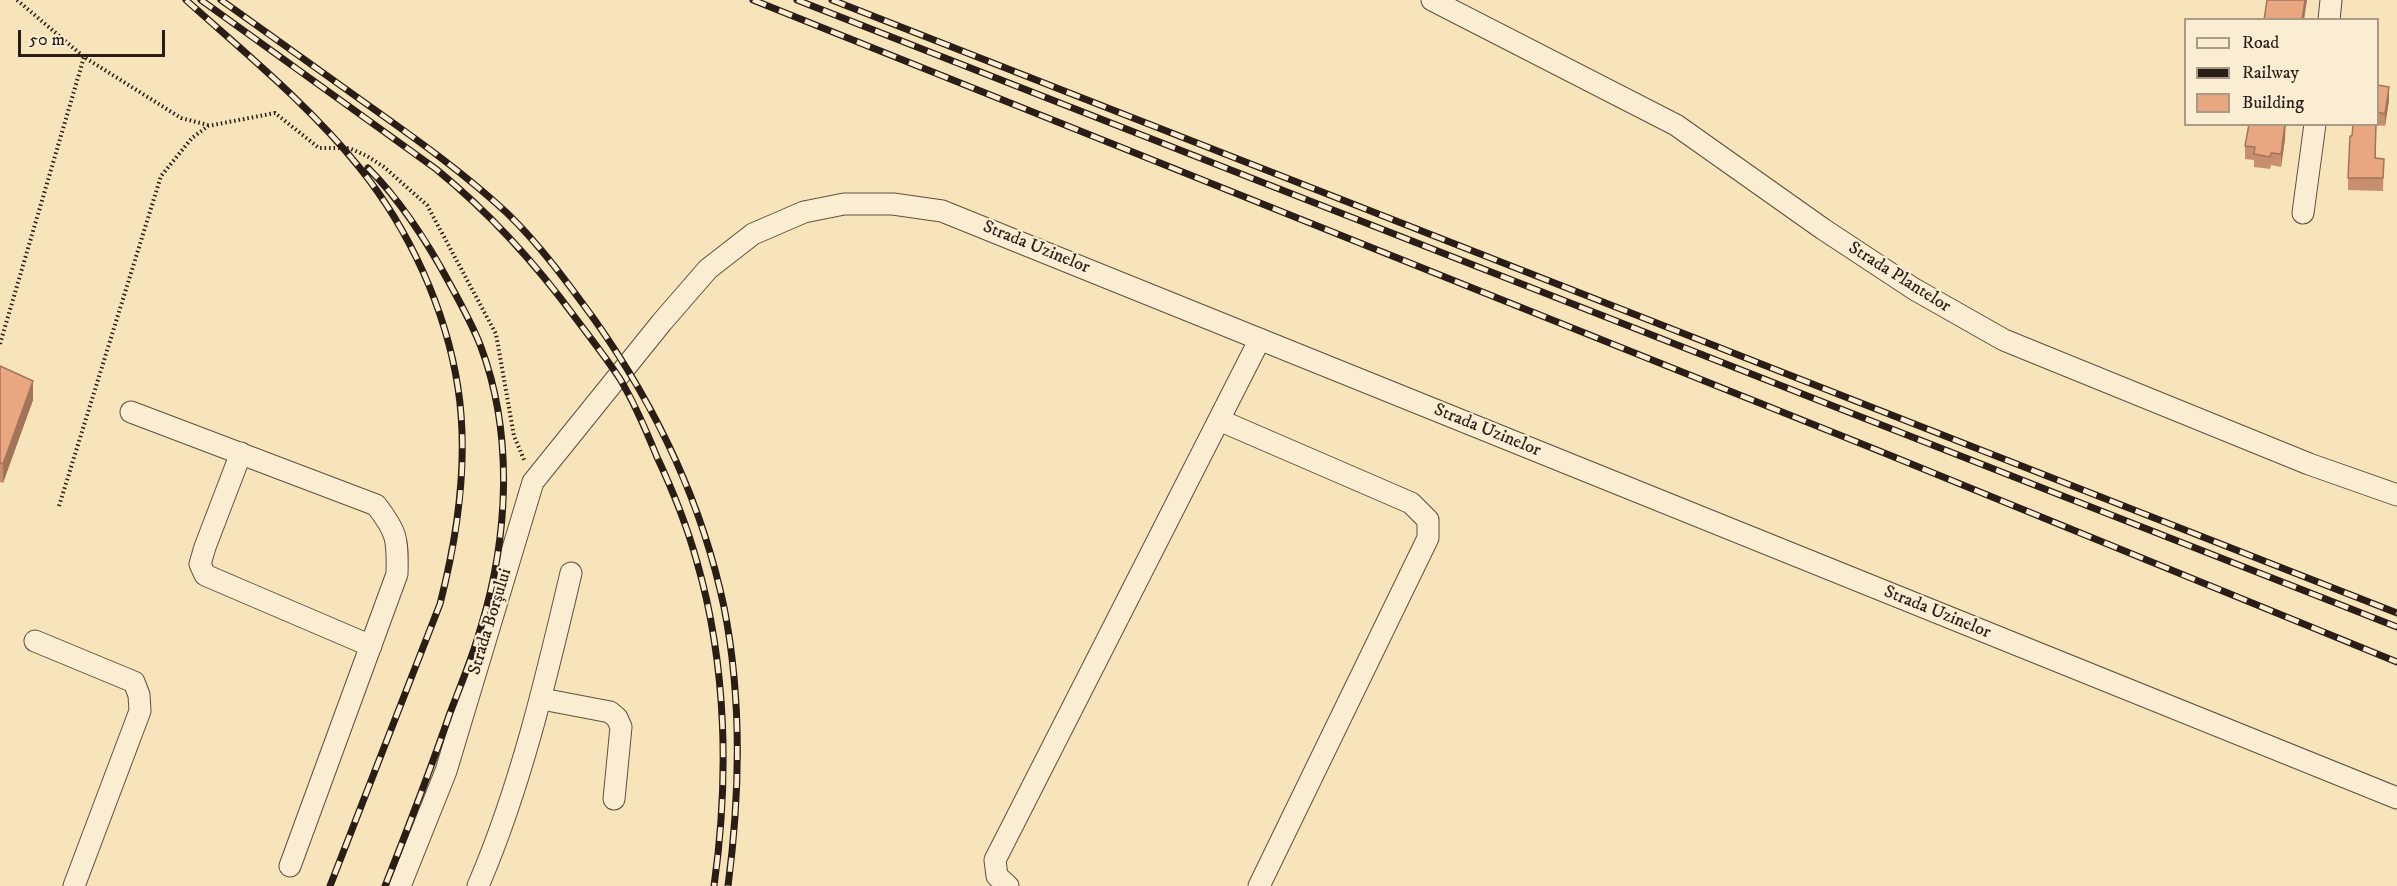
<!DOCTYPE html>
<html>
<head>
<meta charset="utf-8">
<style>
	body { margin:0 }
	#map { position:relative; width:2397px; height:886px; overflow:hidden; background:#f8e4ba; font-family:"IM FELL DW Pica",serif }
	canvas { display:block }
	.legend { position:absolute; left:2184px; top:18px; width:195px; height:108px; box-sizing:border-box; background:#faedd2; border:2px solid #a79a86; margin:0; padding:8px 10px; list-style:none; font-size:18px; color:#2a1d15 }
	.legend li { display:flex; align-items:center; gap:12px; height:30px }
	.legend b { width:30px; border:2px solid #a79a86 }
	.scale { position:absolute; left:18px; top:30px; width:147px; height:27px; box-sizing:border-box; border:3px solid #2a1d15; border-top:0; padding-left:8px; font-size:18px; line-height:21px; white-space:nowrap; color:#2a1d15; -webkit-text-stroke:4px #faedd2; paint-order:stroke }
</style>
</head>
<body>
<div id="map">
<canvas width="2397" height="886"></canvas>
<ul class="legend">
<li><b style="height:8px;background:#faedd2"></b>Road</li>
<li><b style="height:8px;background:#2a1d15"></b>Railway</li>
<li><b style="height:16px;background:#e8a681"></b>Building</li>
</ul>
<div class="scale">50 m</div>
</div>
<script>
const c = document.querySelector('canvas').getContext('2d');
c.lineJoin = 'round';
function stroke(path, color, width, dash) { c.strokeStyle = color; c.lineWidth = width; c.lineCap = dash ? 'butt' : 'round'; c.setLineDash(dash || []); c.stroke(path); }
function paint(path, color) { c.fillStyle = color; c.fill(path, 'evenodd'); }
function label(font, color, halo, rows, align = 'center') {
  c.font = font + ' "IM FELL DW Pica",serif'; c.lineWidth = 4.5; c.setLineDash([]); c.textBaseline = 'middle'; c.strokeStyle = halo; c.fillStyle = color; for (const [text, x, y, turn = 0] of rows) {
    c.save(); c.translate(x, y); c.rotate((+turn || 0) * Math.PI / 180); c.textAlign = isNaN(turn) ? turn : align; if (halo) c.strokeText(text, 0, 0); c.fillText(text, 0, 0); c.restore();
  }
}
const path = new Path2D(`
	M17 0 84 57 181 118 208 125
	M0 344 84 57
	M59 506 161 176 192 138 208 126 275 113 319 148H349L367 156 384 167 427 205 496 334 514 436 525 462`);
const minor = new Path2D(`
	M1432 0 1676 125 1823 229 1914 289 2004 340 2309 464 2397 495
	M2329 20 2331 0
	M2303 213 2315 124
	M131 412 376 505C397 532 398 539 397 574L290 866
	M1219 420 1411 503 1428 520V538L1259 886
	M241 453 205 547 200 564 205 575 371 646
	M35 641 134 682 139 695 140 711 74 886
	M542 699 610 712 617 718 621 727 614 799
	M400 886 446 771 533 482 662 322 708 269 753 234 804 212 844 204H893L942 211 2397 798
	M478 886C521 786 546 679 571 573
	M1008 886 997 876 995 860 1260 339`);
const rail = new Path2D(`
	M186 0C245 53 309 105 359 167 409 229 446 309 458 388 469 460 458 534 440 604L330 886
	M201 0 436 169C490 213 536 264 577 320 592 340 607 359 620 379 635 404 646 430 657 457 673 491 687 526 697 562 727 666 729 780 714 886
	M221 0C270 35 319 70 368 105 416 139 464 173 507 213 540 245 567 282 594 319 655 405 702 503 724 607 742 698 740 795 728 886
	M753 0 1872 448 2397 662
	M797 0 2397 627
	M832 0 2397 613
	M368 168C402 202 428 243 451 286 462 306 473 326 481 347 514 435 508 538 481 627 473 656 461 684 450 713 430 771 408 828 385 886`);
const wall = new Path2D(`
	M2378 85 2389 100 2385 126 2376 125V158L2384 159 2383 191 2348 190V178L2353 124H2378Z
	M2249 124H2286L2285 139 2281 167 2271 165 2270 169 2254 167V160L2245 159V146Z
	M0 366 33 400 3 483 0 482Z`);
const shadedWall = new Path2D(`
	M2305 0H2307L2304 20H2302Z
	M2389 87V100L2385 126V114Z
	M2285 124V139L2281 167V154Z
	M33 381V400L3 483V464Z`);
const building = new Path2D(`
	M2267 0H2305L2302 20H2264Z
	M2378 85 2389 87 2385 114 2378 112Z
	M2249 124H2285L2281 154 2271 153 2270 157 2254 154 2255 147 2245 146Z
	M2353 124H2376L2375 158 2384 159 2383 178H2348L2350 136H2352Z
	M0 366 33 381 3 464 0 463Z`);
const streetNames = [
	["Strada Uzinelor",1036,248,22],
	["Strada Plantelor",1899,278,32],
	["Strada Uzinelor",1487,431,22],
	["Strada Uzinelor",1937,613,22],
	["Strada Borșului",491,622,-73]
];
stroke(minor, '#5e4f3e', 23);
stroke(path, '#2a1d15', 4, [1.5, 3]);
stroke(minor, '#faedd2', 21);
stroke(rail, '#2a1d15', 7);
stroke(rail, '#faedd2', 4.5, [14]);
paint(wall, '#c88f6f');
paint(shadedWall, '#a2745a');
paint(building, '#e8a681');
stroke(building, '#a2745a', 1.5);
label('18px', '#2a1d15', '#faedd2', streetNames);
</script>
</body>
</html>
